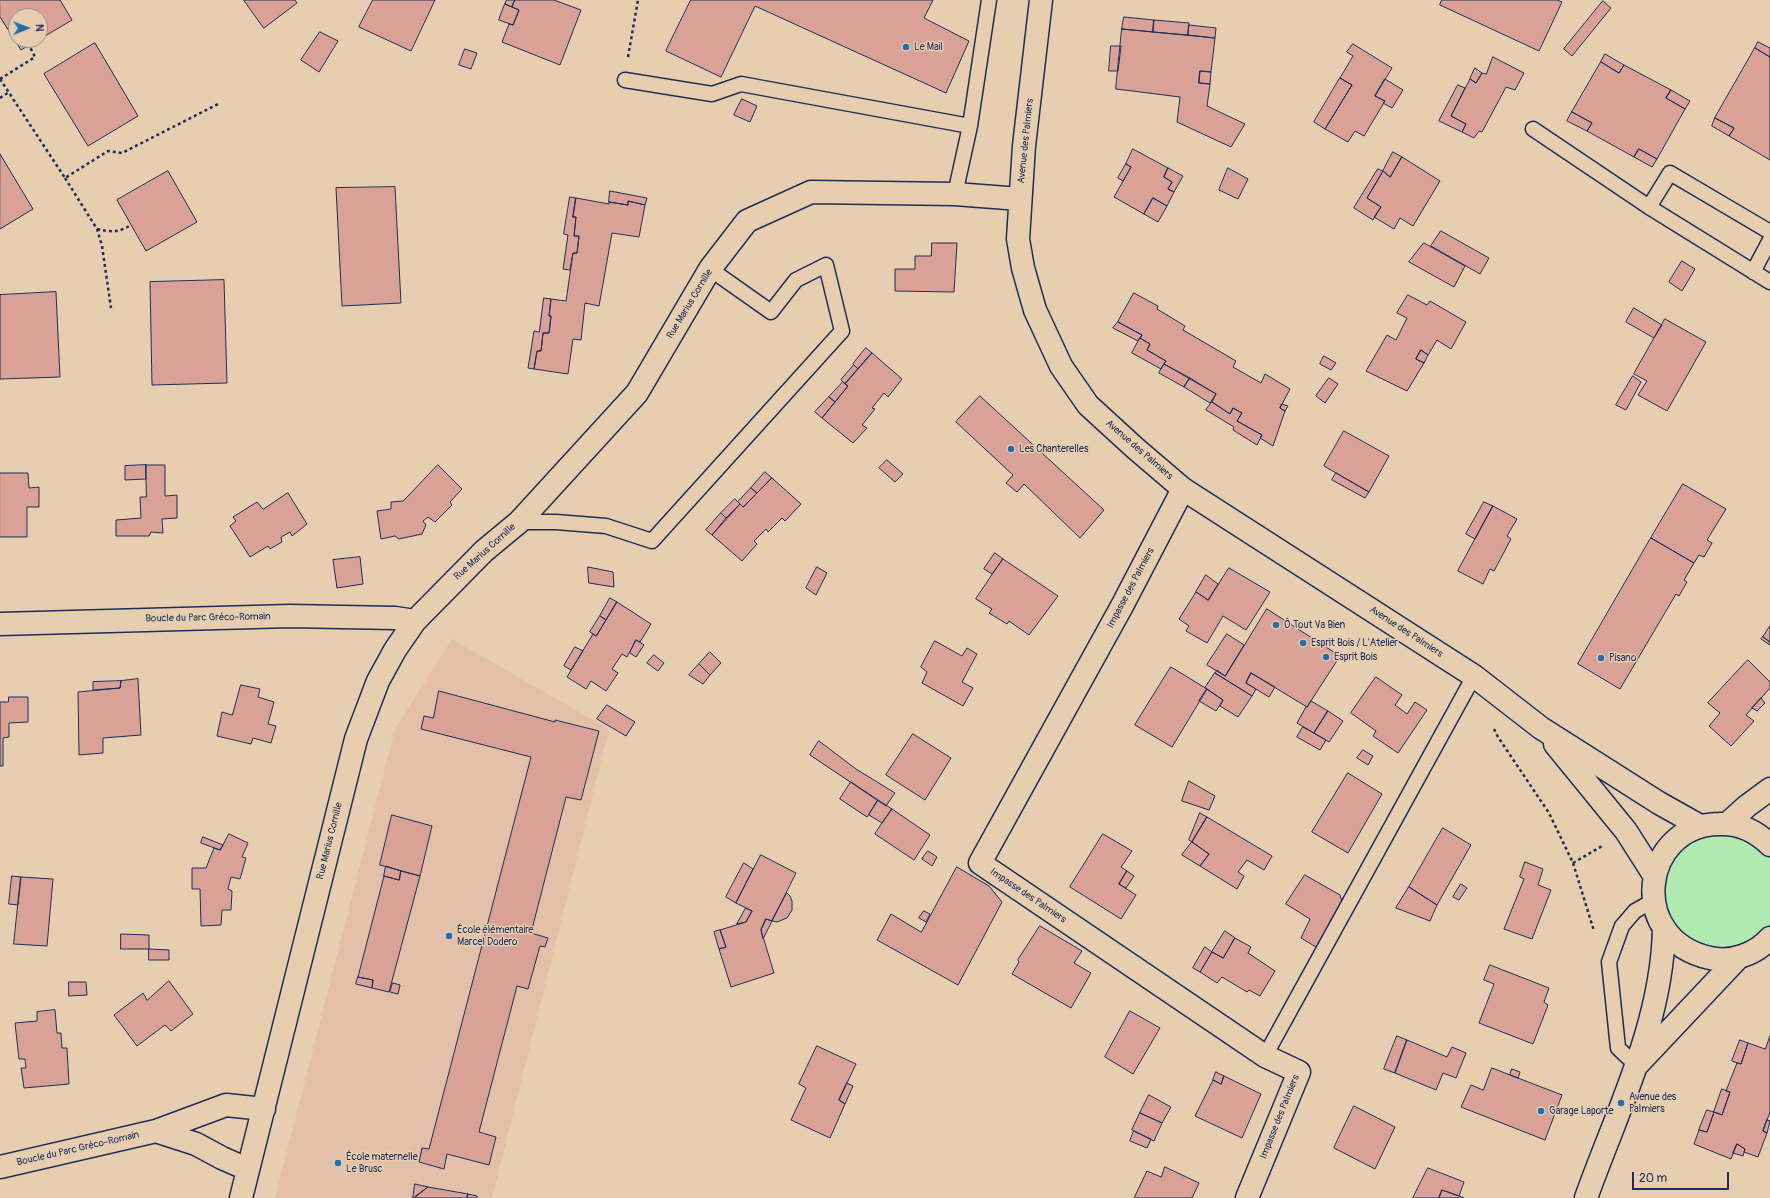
<!DOCTYPE html>
<html>
<head>
<meta charset="utf-8">
<style>
	body { margin:0 }
	#map { position:relative; width:1770px; height:1198px; overflow:hidden; background:#e7ceaf; font-family:Pangolin,sans-serif }
	canvas { display:block }
	.north { position:absolute; left:8px; top:8px; width:40px; height:40px; box-sizing:border-box; background:#e7ceaf; border:1px solid #958e8f; border-radius:50%; rotate:89deg; font-size:11px; font-weight:700; line-height:16px; text-align:center; color:#1b2f5e }
	.north::after { content:''; display:block; margin:auto; width:14px; height:18px; background:#1f6fb2; clip-path:polygon(50% 0,100% 100%,50% 72%,0 100%) }
	.scale { position:absolute; left:1632px; top:1172px; width:97px; height:18px; box-sizing:border-box; border:2px solid #1b2f5e; border-top:0; padding-left:5px; font-size:12px; line-height:14px; white-space:nowrap; color:#1b2f5e; -webkit-text-stroke:3px #e7ceaf; paint-order:stroke }
</style>
</head>
<body>
<div id="map">
<canvas width="1770" height="1198"></canvas>
<div class="north">N</div>
<div class="scale">20 m</div>
</div>
<script>
const c = document.querySelector('canvas').getContext('2d');
c.lineJoin = 'round';
function paint(path, color) { c.fillStyle = color; c.fill(path, 'evenodd'); }
function stroke(path, color, width, dash) { c.strokeStyle = color; c.lineWidth = width; c.lineCap = dash ? 'butt' : 'round'; c.setLineDash(dash || []); c.stroke(path); }
function label(font, color, halo, rows, align = 'center') {
  c.font = font + ' Pangolin,sans-serif'; c.lineWidth = 3; c.setLineDash([]); c.textBaseline = 'middle'; c.strokeStyle = halo; c.fillStyle = color; for (const [text, x, y, turn = 0] of rows) {
    c.save(); c.translate(x, y); c.rotate((+turn || 0) * Math.PI / 180); c.textAlign = isNaN(turn) ? turn : align; if (halo) c.strokeText(text, 0, 0); c.fillText(text, 0, 0); c.restore();
  }
}
const built = new Path2D(`
	M452 639 609 729 492 1198H275L395 729Z`);
const green = new Path2D(`
	M1700 826 1770 845V938L1765 943 1696 955 1653 901 1679 837Z`);
const building = new Path2D(`
	M0 0H60L72 20 40 39V16H16V40H38L21 50 0 17Z
	M244 0H295L297 3 264 28Z
	M373 0H435L411 51 359 27Z
	M507 0H515L512 7 505 4Z
	M515 0H554L581 10 560 65 502 42 509 24 513 25 519 10 512 7Z
	M691 0H933L924 18 969 41 946 93 755 6 721 77 666 51Z
	M1442 0H1557L1562 2 1539 51 1440 5Z
	M1603 1 1611 8 1572 56 1564 49Z
	M505 4 519 10 513 25 499 20Z
	M1124 17 1154 20 1153 32 1122 29Z
	M1154 20 1189 23 1188 35 1153 32Z
	M1189 25 1216 28 1215 38 1188 35Z
	M1122 29 1215 38 1211 72 1200 71 1199 83 1210 84 1207 106 1245 124 1231 147 1177 122 1180 97 1116 89Z
	M320 32 338 41 319 72 301 60Z
	M1758 42 1770 48V57L1755 48Z
	M95 43 138 116 88 146 44 74Z
	M1353 44 1392 68 1375 96 1385 101 1364 136 1355 131 1348 142 1325 129 1352 85 1340 78 1353 56 1347 52Z
	M1111 46H1121L1118 71H1109Z
	M1755 48 1770 57V160L1729 136 1734 128 1715 118Z
	M465 49 477 53 471 69 459 65Z
	M1605 54 1624 65 1619 73 1601 62Z
	M1493 57 1524 73 1515 90 1506 87 1482 132 1479 131 1474 138 1462 132 1466 124 1451 116 1470 79 1476 83 1482 73 1486 74Z
	M1601 62 1619 73 1624 65 1671 90 1666 98 1685 109 1657 159 1639 149 1634 157 1587 131 1592 123 1572 112Z
	M1475 68 1482 73 1476 83 1470 79Z
	M1200 71 1211 72 1210 84 1199 83Z
	M1340 78 1352 85 1325 129 1314 122Z
	M1385 79 1403 90 1392 108 1383 103 1385 101 1375 96Z
	M1458 85 1465 88 1451 116 1466 124 1462 132 1439 121Z
	M1671 90 1690 101 1685 109 1666 98Z
	M742 99 757 106 750 122 734 115Z
	M1572 112 1592 123 1587 131 1567 121Z
	M1715 118 1734 128 1729 136 1712 126Z
	M1133 149 1168 168 1164 177 1172 182 1168 189 1174 192 1167 206 1153 198 1144 214 1114 197 1131 167 1126 164Z
	M1639 149 1657 159 1652 167 1634 157Z
	M1393 152 1402 157 1390 177 1383 171Z
	M0 154 33 209 0 229Z
	M1402 157 1440 181 1413 226 1400 218 1394 229 1374 217 1381 207 1367 198 1383 171 1390 177Z
	M1126 164 1131 167 1123 181 1118 178Z
	M1168 168 1183 176 1174 192 1168 189 1172 182 1164 177Z
	M1228 168 1248 179 1238 199 1219 190Z
	M1378 169 1383 171 1367 198 1381 207 1373 220 1354 208Z
	M168 171 197 222 146 251 117 200Z
	M395 187 401 303 342 306 336 188Z
	M610 191 647 198 645 205 628 201V205L609 202Z
	M570 197 576 198 573 217H576L574 236H579L577 253H573L570 270 563 269 568 235 564 234Z
	M576 198 609 204V202L628 205V201L645 205 639 237 612 233 599 306 585 303 581 340 573 339 568 374 534 369 537 351H541L543 333H549L551 316H549L551 299 566 301 573 253H577L579 236H574L576 217H573Z
	M1153 198 1167 206 1158 222 1144 214Z
	M1441 231 1489 258 1480 274 1431 246Z
	M932 243H957L954 292 895 291V269H915V256H931Z
	M1424 243 1465 266 1454 287 1409 262Z
	M1682 261 1695 269 1682 291 1669 282Z
	M224 280 227 383 152 385 150 282Z
	M56 292 60 377 0 379V295Z
	M1134 293 1158 306 1157 309 1185 326 1183 330 1236 361 1233 367 1261 383 1265 374 1290 389 1280 408 1285 411 1273 446 1260 438 1262 435 1237 421 1242 413 1233 408 1230 414 1212 402 1216 394 1164 364 1166 361 1147 350 1150 344 1140 338 1142 335 1118 322Z
	M1408 295 1427 305 1430 301 1466 322 1451 349 1437 340 1428 355 1421 350 1416 359 1424 363 1407 391 1366 371 1387 335 1396 340 1407 318 1397 313Z
	M544 298 551 299 549 316H551L549 333H543L541 351H537L534 369 528 368 534 331 539 332Z
	M1634 308 1662 325 1654 338 1626 322Z
	M1665 319 1706 342 1667 411 1638 395 1647 381 1634 374Z
	M1118 322 1142 335 1138 341 1113 328Z
	M1140 338 1150 344 1147 350 1166 361 1161 369 1132 353Z
	M866 348 872 353 858 369 853 364Z
	M1421 350 1428 355 1424 363 1416 359Z
	M872 353 902 379 888 397 884 393 872 408 875 409 862 425 867 428 853 443 822 418 848 386 845 384Z
	M1324 356 1336 363 1331 370 1320 364Z
	M1164 364 1190 378 1184 387 1159 373Z
	M854 365 858 369 845 384 841 380Z
	M1633 376 1641 382 1626 410 1616 405Z
	M1190 378 1216 394 1210 403 1184 387Z
	M1329 378 1338 384 1325 403 1316 396Z
	M843 382 848 386 835 402 829 397Z
	M980 396 1104 510 1080 538 1024 484 1017 492 1006 483 1013 475 956 422Z
	M829 397 835 402 822 418 815 412Z
	M1212 402 1230 414 1233 408 1242 413 1237 421 1262 435 1257 445 1233 430 1234 427 1206 410Z
	M1282 404 1288 406 1285 411 1280 408Z
	M1344 431 1389 456 1369 492 1324 466Z
	M887 460 903 474 895 482 879 468Z
	M146 465H165V496L177 495V518L162 519 163 533 151 532 149 536H116V520L141 518 140 497H146Z
	M146 465V479L125 480V466Z
	M438 465 462 489 450 502 452 505 435 522 428 517 423 521 426 525 422 534 399 539 395 536 381 539 377 511 391 509V502L403 501Z
	M765 472 772 478 757 493 751 488Z
	M0 473H28L29 488 39 487V507H27V537H0Z
	M1336 473 1369 492 1365 498 1332 480Z
	M772 478 801 504 785 521 782 518 768 532 766 529 754 541 757 544 742 561 712 535 740 504 743 507Z
	M1683 484 1726 509 1707 540 1712 543 1704 557 1699 555 1694 563 1651 538Z
	M751 488 757 493 743 507 738 502Z
	M288 493 307 524 292 536 290 532 281 537 282 542 270 549 268 546 250 557 230 526 236 521 233 517 257 502 263 509Z
	M735 499 740 504 726 518 721 513Z
	M1484 502 1493 506 1475 539 1466 534Z
	M1493 506 1517 519 1507 536 1511 539 1494 571 1490 569 1483 584 1458 571Z
	M721 513 726 518 712 535 706 530Z
	M1651 538 1694 563 1684 580 1687 582 1679 596 1676 594 1620 689 1578 664Z
	M995 553 1003 559 992 574 984 569Z
	M360 557 363 584 337 588 333 560Z
	M1003 559 1058 596 1029 635 1009 621 1007 624 989 613 992 609 976 599Z
	M588 567 613 572 614 587 589 583Z
	M817 567 827 573 816 595 806 588Z
	M1229 568 1270 592 1246 630 1223 616 1207 643 1186 631 1189 626 1179 619 1196 592 1208 600Z
	M1206 575 1218 584 1208 600 1196 592Z
	M610 598 617 602 606 620 600 616Z
	M617 602 651 624 640 642 636 640 627 657 622 654 612 669 618 673 606 691 591 681 586 689 567 677 593 634 596 636Z
	M1267 609 1340 656 1307 707 1251 673 1246 683 1256 689 1252 696 1215 673 1217 670 1225 676Z
	M600 616 606 620 596 636 590 632Z
	M1770 626V642L1763 637Z
	M1227 634 1244 645 1225 676 1207 665Z
	M1763 637 1770 642V645L1761 639Z
	M636 640 644 645 636 657 630 653Z
	M935 641 962 656 967 648 977 654 962 682 973 688 963 706 922 683 927 672 921 667Z
	M575 647 583 651 571 670 564 666Z
	M710 652 721 663 710 675 699 664Z
	M654 655 664 663 658 671 647 663Z
	M1748 660 1770 682V688L1746 715 1754 721 1731 746 1709 726 1720 713 1708 703Z
	M699 664 710 675 703 684 689 675Z
	M1171 667 1207 689 1172 747 1135 725Z
	M1215 673 1252 696 1238 717 1220 706 1223 700 1205 688Z
	M1251 673 1275 687 1269 697 1246 683Z
	M1376 677 1402 695 1395 705 1407 714 1415 702 1427 710 1398 753 1373 736 1376 731 1351 713Z
	M138 679 141 735 103 738V753L79 755 78 692 120 688 121 681Z
	M121 681 120 688 93 690V682Z
	M241 685 260 689 258 697 274 702 268 724 276 726 271 743 253 738 251 744 217 736 222 712 232 715Z
	M1207 689 1223 700 1216 711 1199 701Z
	M439 691 555 722V720L599 731 581 800 566 797 531 933 548 938 545 947 540 946 528 989 517 986 479 1132 496 1137 489 1165 447 1154 444 1169 419 1162 422 1148 429 1149 531 757 421 729 424 716 433 718Z
	M9 697H28V722L9 723V737L3 738V766H0V702H8Z
	M1761 698 1765 703 1757 711 1752 708Z
	M1311 701 1328 711 1314 733 1297 723 1306 707H1307Z
	M607 705 635 722 626 736 597 719Z
	M1328 711 1343 721 1329 742 1314 733Z
	M1303 727 1326 740 1320 750 1297 737Z
	M913 734 951 758 925 800 886 775Z
	M819 741 856 769 895 793 886 806 810 755Z
	M1363 750 1373 756 1368 765 1357 758Z
	M1348 773 1382 794 1348 853 1312 832Z
	M1189 781 1215 796 1209 810 1182 801Z
	M851 782 878 800 867 817 840 799Z
	M878 800 892 809 882 823 869 815Z
	M892 809 930 835 914 860 875 834Z
	M1200 813 1207 817 1192 842 1189 840Z
	M392 815 432 826 420 876 380 865Z
	M1207 817 1272 856 1264 870 1247 860 1238 872 1244 876 1237 889 1200 866 1209 854 1192 842Z
	M1443 828 1471 845 1437 905 1409 887Z
	M229 834 248 843 242 857 246 858 240 879 231 877 228 889 232 891 231 910H222L221 925 201 926 200 889H192V868H206L214 848 220 850Z
	M1103 834 1132 851 1121 867 1127 871 1119 884 1136 895 1121 919 1070 887Z
	M203 837 223 845 220 850 201 843Z
	M1192 842 1209 854 1200 866 1182 855Z
	M928 851 937 857 932 866 922 859Z
	M761 855 796 873 772 921 766 919 761 930 774 973 731 987 719 949 726 947 720 930 746 922 752 911 736 903Z
	M1525 862 1543 869 1538 885 1551 890 1532 939 1504 929 1524 879 1520 877Z
	M744 863 753 869 736 903 726 897Z
	M386 866 401 871 399 880 384 876Z
	M957 867 989 886 1002 902 958 985 877 940 891 914 921 932Z
	M401 871 420 876 389 992 372 988 373 980 358 977 384 876 399 880Z
	M1127 871 1134 876 1126 888 1119 884Z
	M1305 875 1340 895 1341 898 1342 904 1316 947 1301 938 1310 919 1286 904Z
	M12 876 21 877 18 905 9 904Z
	M21 877 53 879 47 946 14 944Z
	M1461 884 1467 888 1459 900 1453 897Z
	M1409 887 1437 905 1430 921 1396 908Z
	M787 893 790 896 792 901V910L787 918 777 922 772 921Z
	M746 908 752 911 746 922 737 924Z
	M924 911 930 914 926 922 919 918Z
	M766 919 772 921 763 939 761 930Z
	M1040 926 1082 951 1074 963 1091 973 1071 1008 1012 974 1019 962 1018 960Z
	M720 930 726 947 719 949 714 932Z
	M1225 931 1235 938 1223 958 1212 952Z
	M121 934 149 935V949H121Z
	M1235 938 1251 947 1248 953 1275 971 1260 996 1249 990 1247 992 1222 977 1217 983 1200 972 1212 952 1223 958Z
	M1205 947 1212 952 1200 972 1193 968Z
	M149 949 169 950V960H149Z
	M1490 965 1549 988 1544 1002 1548 1005 1533 1044 1479 1023 1494 984 1484 980Z
	M358 977 373 980 372 988 356 984Z
	M169 981 193 1014 171 1031 165 1025 137 1046 114 1015 143 993 147 1000Z
	M69 982H86L87 995 69 996Z
	M393 983 400 985 398 994 390 992Z
	M55 1010 57 1033H61L62 1048H67L69 1084 24 1088 21 1068H26L25 1059H19L15 1023 37 1021V1012Z
	M1130 1011 1160 1028 1133 1074 1105 1057Z
	M1397 1036 1407 1040 1395 1073 1384 1069Z
	M1770 1036V1112L1763 1131 1767 1133 1758 1157 1744 1152 1745 1149 1737 1144 1731 1159 1694 1144 1699 1130 1707 1132 1714 1112 1722 1115 1730 1092 1726 1091 1737 1063 1741 1064 1748 1043 1765 1049Z
	M1407 1040 1447 1057 1452 1047 1466 1053 1456 1078 1443 1073 1436 1090 1395 1073Z
	M1740 1040 1748 1043 1741 1064 1732 1061Z
	M817 1046 856 1064 839 1100 845 1104 830 1138 791 1120 806 1088 799 1084Z
	M1492 1068 1562 1095 1545 1140 1461 1107 1471 1085 1483 1090Z
	M1512 1069 1520 1072 1518 1078 1510 1075Z
	M1216 1072 1224 1076 1221 1084 1213 1080Z
	M1224 1076 1261 1094 1242 1138 1195 1116 1213 1080 1221 1084Z
	M847 1083 853 1086 845 1104 839 1100Z
	M1722 1089 1730 1092 1722 1115 1714 1112Z
	M1149 1095 1171 1107 1162 1123 1140 1113Z
	M1354 1106 1395 1127 1375 1169 1334 1148Z
	M1707 1110 1714 1112 1707 1132 1699 1130Z
	M1140 1113 1162 1123 1154 1141 1132 1130Z
	M1767 1120 1770 1121 1767 1133 1763 1131Z
	M1134 1131 1151 1139 1147 1148 1130 1141Z
	M1737 1144 1745 1149 1743 1156 1733 1153Z
	M1165 1167 1199 1183 1192 1198H1134L1147 1171 1161 1177Z
	M1428 1168 1464 1182 1459 1196 1442 1190 1439 1198H1413Z
	M415 1184 428 1187 413 1198Z
	M428 1187 468 1194 467 1198H415Z
	M1442 1190 1459 1196 1464 1198H1439Z
	M468 1194 477 1196V1198H467Z`);
const path = new Path2D(`
	M628 57 638 0
	M0 79 65 178 108 151 122 153 218 104
	M0 79 35 57 30 47
	M0 98 9 92
	M65 178 97 229 102 246 111 308
	M97 229C111 232 118 233 131 225
	M1494 729 1498 737 1549 813 1573 863 1594 931
	M1573 863 1602 846`);
const lane = new Path2D(`
	M625 80 712 94 741 84 970 126
	M1533 129 1649 207 1770 282
	M955 194 970 126 989 0
	M1649 207 1670 173 1770 232
	M1753 272 1770 240
	M519 522H556L606 526 652 541 842 331 826 265 796 280 771 312 710 269
	M1265 1056 1474 676
	M1637 1066 1618 1048 1609 962 1622 926 1635 911 1653 901`);
const street = new Path2D(`
	M1183 489 1122 606 980 863 1265 1056 1299 1072 1247 1198
	M0 624 290 616 395 618 415 621
	M156 1131 196 1144 222 1158 247 1169
	M0 1167 156 1131 226 1105 264 1109
	M241 1198 356 739 378 681 395 650 415 621 484 551 519 522 637 393 710 269 747 221 811 192 955 194 1020 199`);
const secondary = new Path2D(`
	M1041 0 1024 146 1018 239 1023 268 1035 310 1061 366 1088 405 1135 448 1183 489 1474 676 1541 728 1659 803 1700 826
	M1555 744 1626 831 1654 875
	M1727 824 1747 806 1770 789
	M1770 845C1756 831 1739 823 1719 824 1641 825 1626 940 1710 958 1731 963 1756 954 1770 938
	M1639 1063 1738 958
	M1586 1198C1617 1111 1662 1024 1664 929`);
const markers = [
	[906,47,4,"#1f6fb2"],
	[1011,449,4,"#1f6fb2"],
	[1276,625,4,"#1f6fb2"],
	[1303,643,4,"#1f6fb2"],
	[1326,657,4,"#1f6fb2"],
	[1601,658,4,"#1f6fb2"],
	[449,936,4,"#1f6fb2"],
	[1621,1103,4,"#1f6fb2"],
	[1541,1111,4,"#1f6fb2"],
	[338,1163,4,"#1f6fb2"]
];
const poiNames = [
	["Le Mail",914,47],
	["Les Chanterelles",1019,449],
	["Ô Tout Va Bien",1284,625],
	["Esprit Bois / L'Atelier",1311,643],
	["Esprit Bois",1334,657],
	["Pisano",1609,658],
	["École élémentaire",457,930],
	["Marcel Dodero",457,942],
	["Avenue des",1629,1097],
	["Palmiers",1629,1109],
	["Garage Laporte",1549,1111],
	["École maternelle",346,1157],
	["Le Brusc",346,1169]
];
const streetNames = [
	["Avenue des Palmiers",1026,141,-84],
	["Rue Marius Cornille",690,304,-59],
	["Avenue des Palmiers",1139,450,41],
	["Rue Marius Cornille",485,552,-42],
	["Impasse des Palmiers",1131,588,-62],
	["Boucle du Parc Gréco-Romain",208,618,-1],
	["Avenue des Palmiers",1406,632,33],
	["Rue Marius Cornille",330,841,-76],
	["Impasse des Palmiers",1028,896,34],
	["Impasse des Palmiers",1280,1117,-68],
	["Boucle du Parc Gréco-Romain",78,1149,-13]
];
paint(built, '#e3c0a8');
paint(green, '#b0eaaf');
paint(building, '#daa197');
stroke(building, '#1b2f5e', 1);
stroke(lane, '#1b2f5e', 17);
stroke(street, '#1b2f5e', 25);
stroke(secondary, '#1b2f5e', 25);
stroke(path, '#1b2f5e', 2.5, [3, 3]);
stroke(lane, '#e7ceaf', 14);
stroke(street, '#e7ceaf', 22);
stroke(secondary, '#e7ceaf', 22);
for (const [x, y, r, color] of markers) { const dot = new Path2D(); dot.arc(x, y, r, 0, 2 * Math.PI); c.fillStyle = color; c.fill(dot); stroke(dot, '#e7ceaf', 1.5); }
label('10px', '#1b2f5e', '#e7ceaf', poiNames, 'left');
label('10px', '#1b2f5e', '#e7ceaf', streetNames);
</script>
</body>
</html>
